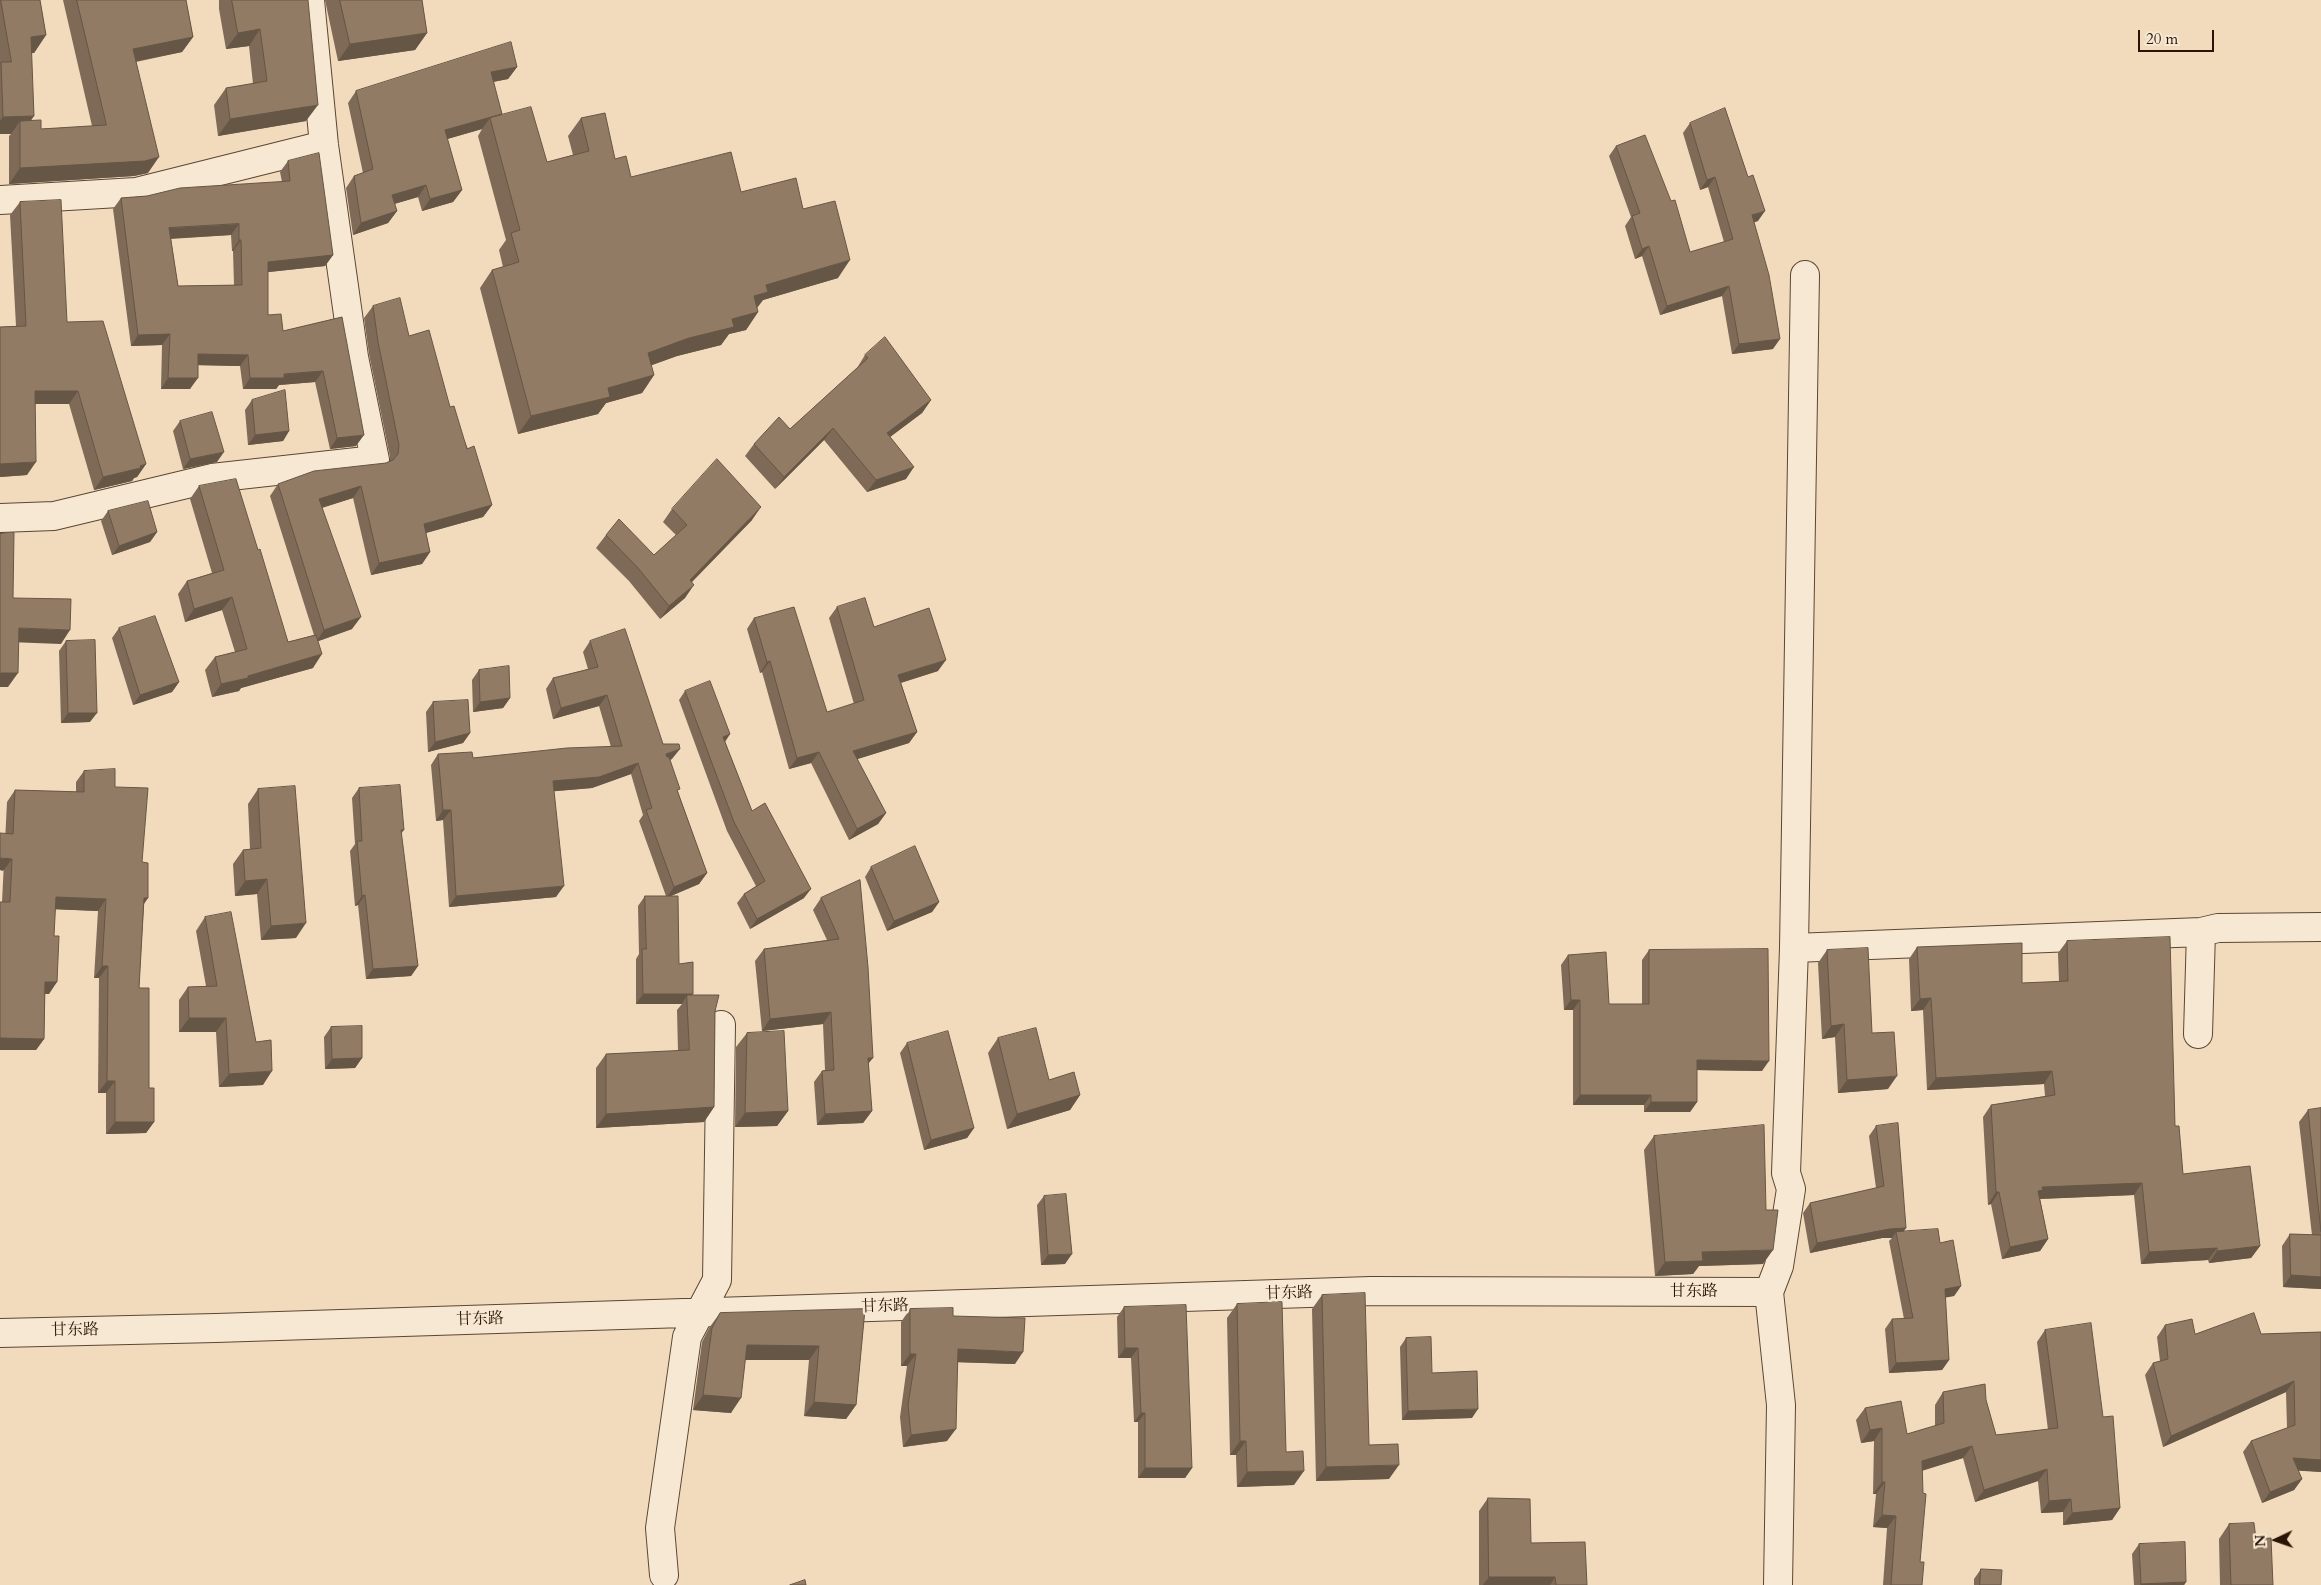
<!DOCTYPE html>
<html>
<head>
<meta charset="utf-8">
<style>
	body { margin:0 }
	#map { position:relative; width:2321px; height:1585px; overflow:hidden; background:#f2dbbc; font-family:Cardo,serif }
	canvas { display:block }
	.north { position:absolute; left:2251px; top:1515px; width:50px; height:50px; -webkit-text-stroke:4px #f7e8d3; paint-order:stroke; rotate:267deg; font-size:14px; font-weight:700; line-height:20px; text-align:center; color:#291405 }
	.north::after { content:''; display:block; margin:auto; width:18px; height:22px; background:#291405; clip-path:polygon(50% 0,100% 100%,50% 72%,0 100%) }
	.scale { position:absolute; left:2138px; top:30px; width:76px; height:22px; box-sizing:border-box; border:2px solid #291405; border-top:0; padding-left:6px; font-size:15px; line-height:18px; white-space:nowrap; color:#291405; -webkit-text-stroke:4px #f7e8d3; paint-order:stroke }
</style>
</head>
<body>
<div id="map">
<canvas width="2321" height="1585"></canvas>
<div class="north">N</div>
<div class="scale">20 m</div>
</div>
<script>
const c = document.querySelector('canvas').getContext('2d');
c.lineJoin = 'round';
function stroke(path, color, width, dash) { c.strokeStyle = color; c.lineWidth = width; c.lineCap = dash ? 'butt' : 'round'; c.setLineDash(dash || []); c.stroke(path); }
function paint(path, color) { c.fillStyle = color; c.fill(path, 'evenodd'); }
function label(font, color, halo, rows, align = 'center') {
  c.font = font + ' Cardo,"Noto Serif SC",serif'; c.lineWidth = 5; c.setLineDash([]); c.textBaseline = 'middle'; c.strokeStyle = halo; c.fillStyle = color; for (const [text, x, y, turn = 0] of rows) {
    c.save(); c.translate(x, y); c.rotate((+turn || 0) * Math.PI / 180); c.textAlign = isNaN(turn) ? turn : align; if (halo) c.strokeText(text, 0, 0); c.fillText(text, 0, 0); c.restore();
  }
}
const minor = new Path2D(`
	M0 200 136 192 324 145
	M0 518 54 516 212 478 375 460 354 357 324 145 310 0
	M1794 948 2201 932 2218 928 2321 927
	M2198 1034 2201 932
	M0 1333 216 1328 1371 1291 1769 1292
	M664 1575 660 1528 687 1337 717 1280 721 1025
	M1778 1585 1781 1405 1769 1292 1779 1266 1791 1189 1786 1173 1794 948 1805 275`);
const wall = new Path2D(`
	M0 0H40L46 35 34 53H31V120L41 129 92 126 63 0H186L193 37 182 52 136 62 148 173 134 176 9 184V136L11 134H0Z
	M219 0H308L306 121 218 136 214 105 226 88 253 84 249 46 226 49 219 9Z
	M325 0H422L427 33 415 50 338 61Z
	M517 67 508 79 493 82 502 114 547 162 573 155 568 136 581 118 615 159 631 177 741 192 803 209 838 278 763 300 757 308 758 312 746 330 729 334 721 345 677 356 651 365 654 375 642 393 606 403 598 414 518 434 480 288 492 270 503 267 499 250 506 240 478 136 482 129 447 139 462 190 453 202 422 211 418 197 394 204 397 211 388 223 353 235 346 188 354 176 363 173 348 103 356 91Z
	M1690 123 1758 221 1754 222 1773 349 1732 354 1722 296 1660 315 1642 256 1635 259 1625 226 1631 217 1609 156 1616 146 1690 252 1724 242 1708 187 1700 190 1683 133Z
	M288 161 333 255 325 266 268 272V315L283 331 342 317 356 446 330 449 315 382 279 385 276 389H243L240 366 198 365 190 389H161L162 345 131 346 113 209 121 198 147 196 282 182 280 172ZM231 235 232 251H233L234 285 178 286 171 239Z
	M20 202 67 322 146 464 137 477 134 478 132 481 94 490 69 404H35L27 475 0 477V327L16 326 10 215Z
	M373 306 409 336 450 407 492 505 483 517 426 533 430 552 422 564 371 575 353 498 322 508 352 629 318 641 313 668 241 688 239 691 212 697 205 670 215 657 235 652 222 610 185 622 178 594 187 581 212 573 190 499 199 486 258 550 288 642 314 635 270 496 278 484 386 463 390 461V457L369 354 364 318Z
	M865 355 931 400 922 413 890 437 906 479 867 492 824 440 775 489 745 456 754 444 790 429 857 368Z
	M252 400 289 431 283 441 248 445 245 410Z
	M180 421 217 462 183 469 173 431Z
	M672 509 752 520 692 582 685 598 660 619 629 581 596 548 606 535 654 555 676 535 663 522Z
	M108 511 157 532 150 542 112 555 101 521Z
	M837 607 874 627 938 671 901 683 917 732 909 743 857 759 886 813 878 824 849 840 811 763 789 769 762 672 760 673 747 629 754 618 827 712 854 704 829 618Z
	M119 628 179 682 172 692 133 705 112 638Z
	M66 641 90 722 61 723 59 651Z
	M590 641 663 744 672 759 670 760 678 792 707 873 699 884 671 896 679 964 692 995 715 1011 714 1107 704 1122 596 1128V1068L606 1054 678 1051 677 1010 682 1004H636V959L639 954 638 906 645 896H666L639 821 643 815 631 774 592 788 554 791 556 897 449 907 443 820 436 821 431 765 438 754 473 758 611 747 599 706 553 719 546 689 553 678 588 669 583 652Z
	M479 670 510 698 503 708 473 712 472 680Z
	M685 691 730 734 725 742 752 811 804 898 750 929 737 903 744 894 756 886 727 831 679 700Z
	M433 702 470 733 463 743 428 752 426 712Z
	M84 771 115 787 142 862 144 904 139 988 149 1088 154 1122 146 1133 106 1134V1093H98L99 978H94L98 911 55 909 49 994H45L44 1039 36 1050H0V902H2L7 802 15 790 76 792V782Z
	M359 788 404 830 401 834 418 966 411 976 366 979 358 905 355 906 350 851 355 844 352 798Z
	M258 789 296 938 261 940 257 894 235 896 233 864 243 850 250 849 248 804Z
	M871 867 939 902 932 912 887 931 865 877Z
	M860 880 868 1064 872 1111 863 1123 817 1125 814 1082 822 1071 825 1070 823 1024 762 1031 755 961 764 949 827 940 813 910 821 898Z
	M205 917 263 1085 219 1087 216 1032H179V1000L188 987 206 986 196 931Z
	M2067 941 2175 1126 2183 1174 2260 1246 2251 1258 2209 1263 2208 1260 2141 1264 2134 1195 2040 1199 2048 1239 2040 1251 2002 1259 1991 1204 1988 1205 1983 1117 1991 1105 2045 1096 2044 1084 1927 1090 1923 1010 1911 1011 1909 959 1917 947 2022 983 2059 982 2058 953Z
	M1649 950 1762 1071 1697 1070V1102L1690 1112H1644V1105H1573V1010H1564L1561 965 1568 955 1609 1004H1642V960Z
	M1827 950 1872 1033 1888 1089 1838 1093 1835 1037 1822 1039 1818 963Z
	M331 1027 362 1058 355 1068 325 1069 324 1037Z
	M747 1033 788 1111 777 1126 735 1127 736 1047Z
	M998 1038 1049 1080 1080 1095 1070 1110 1007 1129 988 1053Z
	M907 1043 974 1128 967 1138 924 1150 900 1053Z
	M2321 1108V1289L2283 1287 2282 1246 2290 1234 2312 1235 2299 1122 2308 1110Z
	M1876 1126 1906 1228 1903 1231 1940 1243 1961 1286 1954 1296 1945 1297 1949 1360 1942 1370 1889 1373 1885 1329 1892 1319H1904L1889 1241 1892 1238H1882L1810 1253 1803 1213 1810 1203 1876 1188 1869 1136Z
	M1654 1136 1763 1264 1699 1266 1693 1274 1655 1276 1644 1150Z
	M1044 1196 1065 1264 1041 1265 1037 1205Z
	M1322 1295 1369 1445 1389 1479 1316 1481 1312 1309Z
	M1237 1304 1286 1452 1294 1485 1237 1487 1236 1455H1230L1227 1318Z
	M1124 1307 1192 1468 1185 1478H1138V1422H1134L1131 1358H1118L1117 1317Z
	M865 1309 856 1405 846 1419 804 1416 809 1360H745L731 1413 693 1410 702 1342 709 1328 720 1313Z
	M910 1309 953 1316 1015 1364 958 1362 947 1441 903 1447 900 1417 907 1366H901V1322Z
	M2165 1325 2195 1334H2261L2321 1332V1472L2298 1470 2302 1479 2294 1490 2262 1503 2243 1452 2251 1441 2287 1428 2286 1392 2163 1447 2145 1375 2153 1363 2160 1361 2157 1337Z
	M2045 1330 2103 1417 2120 1508 2112 1520 2063 1525V1512L2041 1513 2038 1481 1975 1502 1963 1458 1922 1471 1920 1562 1922 1585H1883L1887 1528 1873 1527 1876 1494H1873L1874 1441 1861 1443 1856 1420 1865 1408 1907 1434 1935 1426V1405L1943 1392 1986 1400 1996 1435 2048 1430 2037 1342Z
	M1406 1338 1432 1373 1472 1418 1402 1420 1400 1347Z
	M1488 1498 1531 1543 1587 1585H1479V1511Z
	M2229 1524 2256 1539 2273 1585H2220L2219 1539Z
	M2139 1544 2186 1582 2184 1585H2134L2132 1554Z
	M1981 1569 2001 1585H1974V1579Z`);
const shadedWall = new Path2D(`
	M260 29 249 46 226 49 238 33Z
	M427 33 415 50 338 61 350 44Z
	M46 35 34 53 19 54 31 37Z
	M193 37 182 52 122 64 133 49Z
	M517 67 508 79 482 84 491 72Z
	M318 105 306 121 218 136 230 119Z
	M502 114 490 118 482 129 437 142 445 130Z
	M34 116 22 134 20 121 11 134H0V121L3 117Z
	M159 157 148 173 134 176 9 184 20 168Z
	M1715 177 1708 187 1700 190 1707 180Z
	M426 185 418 197 384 207 392 195Z
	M462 190 453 202 422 211 430 199Z
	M397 211 388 223 353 235 361 223Z
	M1765 211 1758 221 1745 225 1752 215Z
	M239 224 231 235 161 239 169 228Z
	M239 240H241L233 251H232Z
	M1649 246 1642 256 1635 259 1642 249Z
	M333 255 325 266 260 273 268 262Z
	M850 260 838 278 763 300 755 310 754 296 766 285Z
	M1729 286 1722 296 1660 315 1667 306Z
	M758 312 746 330 729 334 721 345 677 356 636 371 648 353 732 319Z
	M170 334 162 345 131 346 138 335Z
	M1780 339 1773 349 1732 354 1739 344Z
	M198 354 248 355 240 366 190 365Z
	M323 371 315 382 279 385 276 389H243L250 378Z
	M654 375 642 393 606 403 598 414 518 434 531 416 608 388Z
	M168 378H198L190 389H161Z
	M35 391H78L69 404H26Z
	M931 400 922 413 878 446 887 433Z
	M833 428 824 440 775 489 784 477Z
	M289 431 283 441 248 445 255 435Z
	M364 435 356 446 330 449 337 438Z
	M224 452 217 462 183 469 190 459Z
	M36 462 27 475 0 477V464Z
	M146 464 137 477 134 478 132 481 94 490 103 477Z
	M914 467 906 479 867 492 876 480Z
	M361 486 353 498 311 511 319 499Z
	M492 505 483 517 415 536 424 524Z
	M761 507 752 520 681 593 690 580Z
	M157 532 150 542 112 555 119 546Z
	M430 552 422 564 371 575 379 563Z
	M694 585 685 598 660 619 669 606Z
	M232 597 222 610 185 622 194 609Z
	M361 617 352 629 316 642 324 630Z
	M19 628 70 630 61 644 9 642Z
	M322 654 313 668 241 688 239 691 212 697 221 684Z
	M946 660 938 671 890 686 898 675Z
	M770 661 762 672 760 673 767 662Z
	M0 673H18L8 687H0Z
	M179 682 172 692 133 705 140 695Z
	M607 695 599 706 553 719 561 708Z
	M510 698 503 708 473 712 480 702Z
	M68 713H97L90 722 61 723Z
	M917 732 909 743 845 763 853 751Z
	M470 733 463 743 428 752 435 742Z
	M730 734 723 744V737Z
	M680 749 672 759 658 764 666 754Z
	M819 752 811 763 789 769 797 758Z
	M638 763 631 774 592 788 546 792 553 781Z
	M443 810H451L443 820 436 821Z
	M886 813 878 824 849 840 857 829Z
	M0 858 12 859 3 871 0 870Z
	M707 873 699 884 666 898 674 887Z
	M267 879 257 894 235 896 245 881Z
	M564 886 556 897 449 907 456 896Z
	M811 889 804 898 750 929 757 919Z
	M365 895 358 905 355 906 362 896Z
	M56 897 106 899 98 911 47 909Z
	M144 898H148L140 910Z
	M939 902 932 912 887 931 894 921Z
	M306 923 296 938 261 940 271 926Z
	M102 966H108L99 978H94Z
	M418 966 411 976 366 979 373 969Z
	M45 982H57L49 994 37 993Z
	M643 994H693L688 1002 687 995 682 1004H636Z
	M1931 998 1923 1010 1911 1011 1920 999Z
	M1571 1000H1580L1573 1010H1564Z
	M831 1012 823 1024 762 1031 770 1019Z
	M189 1018H226L216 1032H179Z
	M1844 1024 1835 1037 1822 1039 1831 1026Z
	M0 1038 44 1039 36 1050H0Z
	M362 1058 355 1068 325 1069 332 1059Z
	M868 1058H873L864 1069Z
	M1697 1060 1769 1061 1762 1071 1690 1070Z
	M272 1071 263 1085 219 1087 229 1074Z
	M2052 1071 2044 1084 1927 1090 1936 1078Z
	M1897 1076 1888 1089 1838 1093 1847 1080Z
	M107 1081H115L106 1093H98Z
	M1080 1095 1070 1110 1007 1129 1017 1114Z
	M1580 1095H1651L1644 1105H1573Z
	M1651 1102H1697L1690 1112H1644Z
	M714 1107 704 1122 596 1128 606 1114Z
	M788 1111 777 1126 735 1127 745 1113Z
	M872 1111 863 1123 817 1125 825 1114Z
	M115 1122H154L146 1133 106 1134Z
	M974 1128 967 1138 924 1150 931 1140Z
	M2142 1183 2134 1195 2037 1199 2038 1191 2042 1187Z
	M1996 1192H1999L1991 1204 1988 1205Z
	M1906 1228 1899 1238 1896 1232 1892 1238H1882L1810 1253 1817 1243 1889 1229Z
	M2048 1239 2040 1251 2002 1259 2010 1247Z
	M2260 1246 2251 1258 2209 1263 2217 1251Z
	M2217 1248 2208 1260 2141 1264 2149 1252Z
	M1773 1250 1763 1264 1699 1266 1693 1274 1655 1276 1665 1262 1702 1252Z
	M1072 1254 1065 1264 1041 1265 1048 1255Z
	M2291 1275 2321 1277V1289L2283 1287Z
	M1961 1286 1954 1296 1938 1299 1945 1289Z
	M747 1345 819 1346 809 1360H737Z
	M1125 1348H1138L1131 1358H1118Z
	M958 1349 1023 1352 1015 1364 949 1362Z
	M910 1354H916L907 1366H901Z
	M1949 1360 1942 1370 1889 1373 1896 1363Z
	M2294 1381 2286 1392 2163 1447 2171 1436Z
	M703 1395 741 1398 731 1413 693 1410Z
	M814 1402 856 1405 846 1419 804 1416Z
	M1478 1409 1472 1418 1402 1420 1408 1411Z
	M1141 1413H1145L1138 1422H1134Z
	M1882 1428 1874 1441 1861 1443 1870 1430Z
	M956 1429 947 1441 903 1447 911 1435Z
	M1240 1441H1246L1236 1455H1230Z
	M1972 1446 1963 1458 1913 1473 1922 1461Z
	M2293 1458 2321 1460V1472L2286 1470Z
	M1399 1465 1389 1479 1316 1481 1326 1467Z
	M1145 1468H1192L1185 1478H1138Z
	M2047 1469 2038 1481 1975 1502 1984 1490Z
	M1304 1471 1294 1485 1237 1487 1247 1472Z
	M2302 1479 2294 1490 2262 1503 2270 1492Z
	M1882 1482H1885L1876 1494H1873Z
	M2071 1499 2063 1512 2041 1513 2049 1501Z
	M2120 1508 2112 1520 2063 1525 2072 1513Z
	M1882 1515 1896 1516 1887 1528 1873 1527Z
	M1489 1577H1555L1550 1585H1483Z
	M2186 1582 2184 1585H2140L2141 1584Z`);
const building = new Path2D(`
	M1 0H40L46 35 31 37 34 116 3 117 1 62H11Z
	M77 0H186L193 37 133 49 159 157 145 161 20 168V121L41 120V129L106 125Z
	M232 0H308L318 105 230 119 226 88 267 81 260 29 238 33Z
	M340 0H422L427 33 350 44Z
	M511 42 517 67 491 72 502 114 445 130 462 190 430 199 426 185 392 195 397 211 361 223 354 176 373 169 356 91Z
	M531 107 547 162 589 151 581 118 605 113 615 159 626 156 631 177 731 152 741 192 796 178 803 209 835 201 850 260 766 285 768 292 754 296 758 312 732 319 734 327 689 338 648 353 654 375 608 388 610 397 531 416 492 270 519 262 511 233 520 230 490 118Z
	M1725 108 1748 177 1753 175 1765 211 1752 215 1769 275 1780 339 1739 344 1729 286 1667 306 1649 246 1642 249 1632 216 1640 213 1616 146 1645 135 1671 201 1675 200 1690 252 1733 239 1715 177 1707 180 1690 123Z
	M319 153 333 255 268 262V315L281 314 283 331 342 317 364 435 337 438 323 371 284 374V378H250L248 355 198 354V378H168L170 334 138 335 121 198 147 196 180 188 290 181 288 161ZM239 224V240H241L242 285 178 286 169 228Z
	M61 200 67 322 103 321 146 464 140 466 141 468 103 477 78 391H35L36 462 0 464V327L26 326 20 202Z
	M400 298 409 336 429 330 450 407 454 406 467 449 474 446 492 505 424 524 430 552 379 563 361 486 319 499 361 617 324 630 278 484 314 471 386 463 393 460 398 454 399 445 378 342 373 306Z
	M885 337 931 400 887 433 914 467 876 480 833 428 784 477 754 444 779 417 790 429 868 358 865 355Z
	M285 390 289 431 255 435 252 400Z
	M212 412 224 452 190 459 180 421Z
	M717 459 761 507 690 580 694 585 669 606 638 568 606 535 619 519 654 555 687 525 672 509Z
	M236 479 258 550 260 549 288 642 316 635 322 654 248 676V678L221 684 215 657 247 649 232 597 194 609 187 581 224 570 199 486Z
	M148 501 157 532 119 546 108 511Z
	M14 533 13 598 71 599 70 630 19 628 18 673H0V534Z
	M865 598 874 627 929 608 946 660 898 675 917 732 853 751 886 813 857 829 819 752 797 758 770 661 767 662 754 618 794 607 827 712 864 700 837 607Z
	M155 616 179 682 140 695 119 628Z
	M625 629 663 744H679L680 749 666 754 667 757H669L680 789 677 790 707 873 674 887 646 810 652 808 638 763 599 777 553 781 564 886 456 896 451 810H443L438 754 472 752 473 758 567 748 622 746 607 695 561 708 553 678 598 667 590 641Z
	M95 640 97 713H68L66 641Z
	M509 666 510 698 480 702 479 670Z
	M710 681 730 734 723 737 752 811 765 803 811 889 757 919 744 894 765 881 734 822 685 691Z
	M468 700 470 733 435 742 433 702Z
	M115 769V787L148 788 142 862 148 863V898H144L139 988H149V1088H154V1122H115V1081H107L108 966H102L106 899 56 897 54 936H59L57 982H45L44 1039 0 1038V902H10L12 859 0 858V833L13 834 15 790 84 792V771Z
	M400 785 404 830H401L418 966 373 969 365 895 362 896 357 841H362L359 788Z
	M295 786 306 923 271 926 267 879 245 881 243 850 261 848 258 789Z
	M915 846 939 902 894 921 871 867Z
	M860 880 868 967 873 1058H868L872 1111 825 1114 822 1071 834 1070 831 1012 770 1019 764 949 839 939 821 898Z
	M645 896H678L679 964 693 962V994H643L642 949H646Z
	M231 912 256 1042 271 1040 272 1071 229 1074 226 1018H189L188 987 217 986 205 917Z
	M2170 937 2175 1126H2179L2183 1174 2250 1166 2260 1246 2217 1251V1248L2149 1252 2142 1183 2042 1187 2043 1190 2038 1191 2048 1239 2010 1247 1999 1192H1996L1991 1105 2055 1095 2052 1071 1936 1078 1931 998 1920 999 1917 947 2022 943V983L2068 981 2067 941Z
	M1868 948 1872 1033 1894 1032 1897 1076 1847 1080 1844 1024 1831 1026 1827 950Z
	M1768 949 1769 1061 1697 1060V1102H1651V1095H1580V1000H1571L1568 955 1606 952 1609 1004H1649V950Z
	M687 995H719L715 1011 714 1107 606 1114V1054L689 1050Z
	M362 1026V1058L332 1059 331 1027Z
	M1036 1028 1049 1080 1074 1072 1080 1095 1017 1114 998 1038Z
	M784 1031 788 1111 745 1113 747 1033Z
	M948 1031 974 1128 931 1140 907 1043Z
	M2321 1108V1232L2308 1110Z
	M1898 1123 1906 1228 1889 1229 1817 1243 1810 1203 1884 1186 1876 1126Z
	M1764 1125 1766 1210H1778L1773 1250 1702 1252 1703 1261 1665 1262 1654 1136Z
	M1066 1194 1072 1254 1048 1255 1044 1196Z
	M1938 1229 1940 1243 1953 1240 1961 1286 1945 1289 1949 1360 1896 1363 1892 1319 1913 1318 1896 1232Z
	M2290 1234 2321 1235V1277L2291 1275Z
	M1365 1293 1369 1445 1398 1444 1399 1465 1326 1467 1322 1295Z
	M1282 1302 1286 1452 1303 1451 1304 1471 1247 1472 1246 1441H1240L1237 1304Z
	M1186 1305 1192 1468H1145V1413H1141L1138 1348H1125L1124 1307Z
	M953 1308V1316L1025 1318 1023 1352 958 1349 956 1429 911 1435 908 1405 916 1354H910V1309Z
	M865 1309 856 1405 814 1402 819 1346 747 1345 741 1398 703 1395 712 1328 720 1313Z
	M2254 1313 2261 1334 2321 1332V1460L2293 1458 2302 1479 2270 1492 2251 1441 2295 1425 2294 1381 2171 1436 2153 1363 2168 1359 2165 1325 2192 1319 2195 1334Z
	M2091 1323 2103 1417 2113 1416 2120 1508 2072 1513 2071 1499 2049 1501 2047 1469 1984 1490 1972 1446 1922 1461 1923 1493 1926 1494 1920 1562H1924L1922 1585H1891L1896 1516 1882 1515 1885 1482H1882V1428L1870 1430 1865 1408 1901 1401 1907 1434 1944 1423 1943 1392 1985 1384 1986 1400 1996 1435 2058 1428 2045 1330Z
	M1431 1337 1432 1373 1477 1371 1478 1409 1408 1411 1406 1338Z
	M1488 1498 1530 1499 1531 1543 1585 1542 1587 1585H1556L1555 1577H1489Z
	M2254 1523 2256 1539 2271 1538 2273 1585H2231L2229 1524Z
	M2185 1542 2186 1582 2141 1584 2139 1544Z
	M1981 1569 2002 1570 2001 1585H1980Z
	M805 1580 806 1585H790Z`);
const streetNames = [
	["甘东路",1694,1292],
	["甘东路",1289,1294,-2],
	["甘东路",885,1307,-2],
	["甘东路",480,1320,-2],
	["甘东路",75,1331,-1]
];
stroke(minor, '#5b4633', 30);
stroke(minor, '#f7e8d3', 28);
paint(wall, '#7e6a56');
paint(shadedWall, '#665646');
paint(building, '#927b64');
stroke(building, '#665646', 1);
label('16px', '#291405', '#f7e8d3', streetNames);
</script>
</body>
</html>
